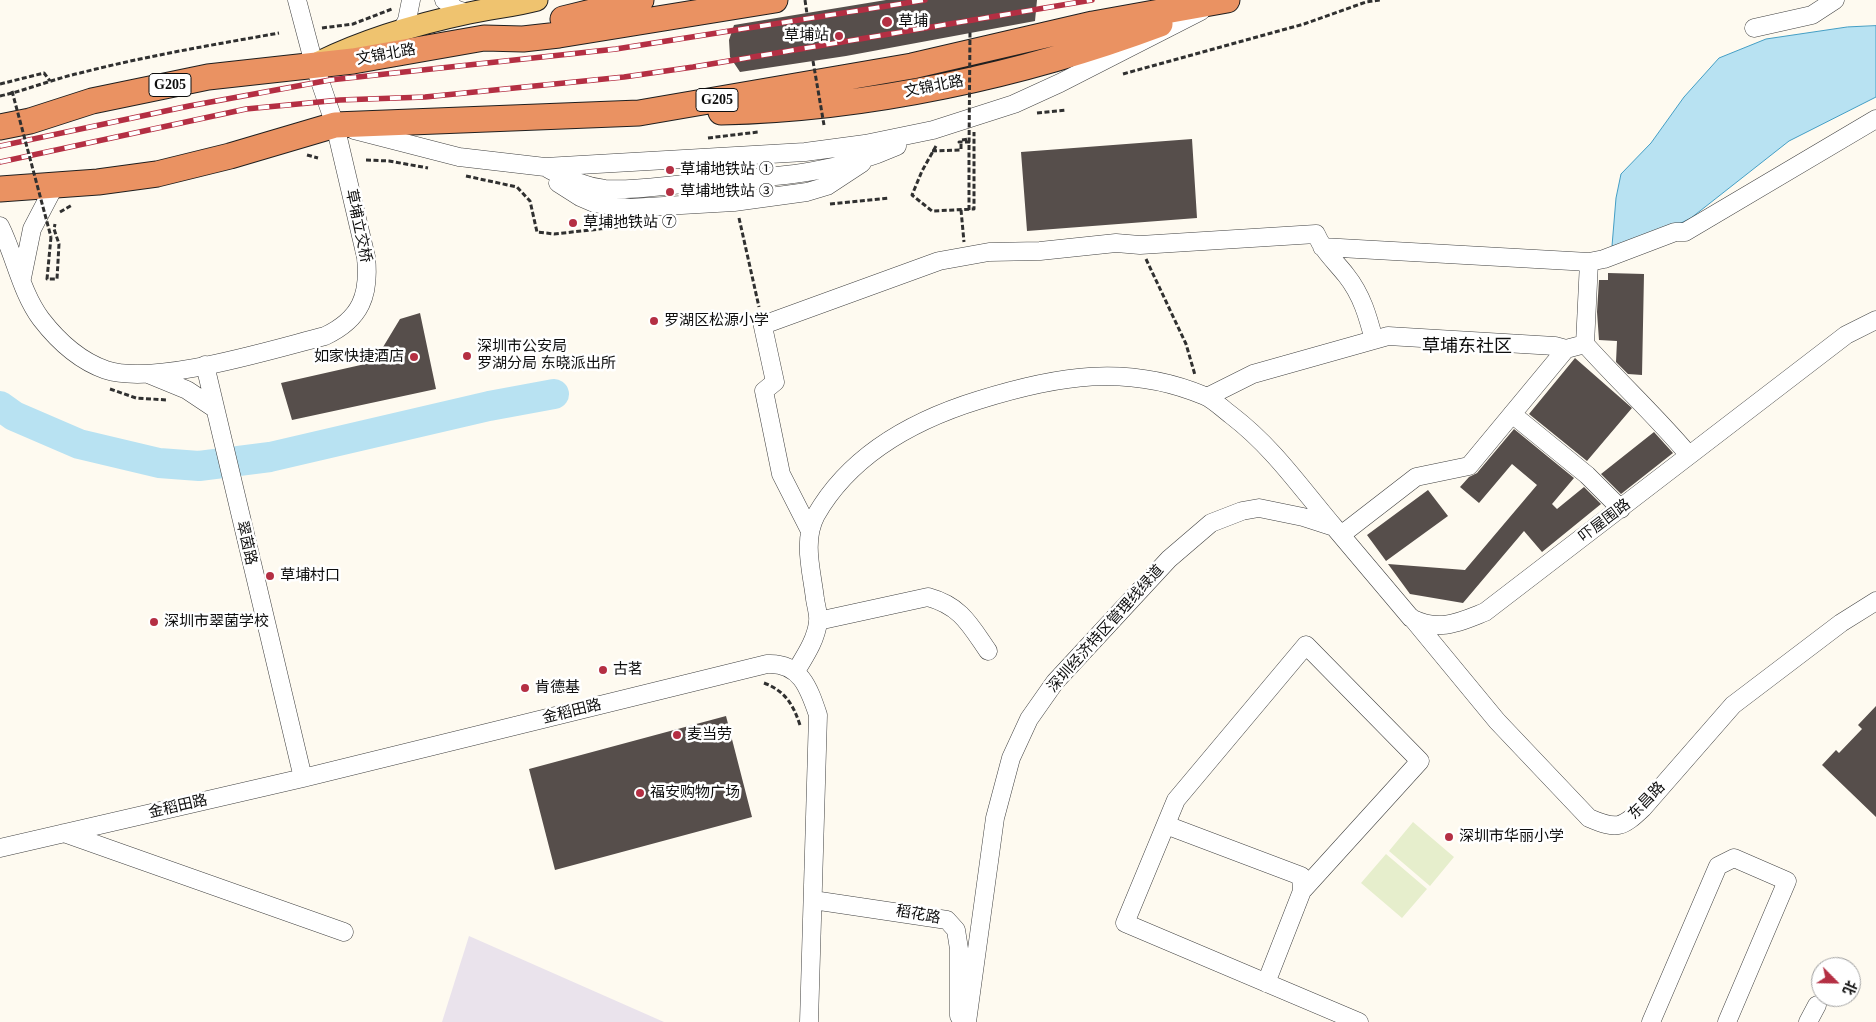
<!DOCTYPE html>
<html>
<head>
<meta charset="utf-8">
<style>
	body { margin:0 }
	#map { position:relative; width:1876px; height:1022px; overflow:hidden; background:#fefaf0; font-family:"Times New Roman","Noto Sans SC",serif }
	canvas { display:block }
	.north { position:absolute; left:1811px; top:957px; width:50px; height:50px; box-sizing:border-box; background:#fff; border:1px solid #9f9f9f; border-radius:50%; rotate:113deg; font-size:14px; font-weight:700; line-height:20px; text-align:center; color:#0e0e0e }
	.north::after { content:''; display:block; margin:auto; width:18px; height:22px; background:#b42f43; clip-path:polygon(50% 0,100% 100%,50% 72%,0 100%) }
</style>
</head>
<body>
<div id="map">
<canvas width="1876" height="1022"></canvas>
<div class="north">北</div>
</div>
<script>
const c = document.querySelector('canvas').getContext('2d');
c.lineJoin = 'round';
function paint(path, color) { c.fillStyle = color; c.fill(path, 'evenodd'); }
function stroke(path, color, width, dash) { c.strokeStyle = color; c.lineWidth = width; c.lineCap = dash ? 'butt' : 'round'; c.setLineDash(dash || []); c.stroke(path); }
function label(font, color, halo, rows, align = 'center') {
  c.font = font + ' "Times New Roman","Noto Sans SC",serif'; c.lineWidth = 5; c.setLineDash([]); c.textBaseline = 'middle'; c.strokeStyle = halo; c.fillStyle = color; for (const [text, x, y, turn = 0] of rows) {
    c.save(); c.translate(x, y); c.rotate((+turn || 0) * Math.PI / 180); c.textAlign = isNaN(turn) ? turn : align; if (halo) c.strokeText(text, 0, 0); c.fillText(text, 0, 0); c.restore();
  }
}
const industrial = new Path2D(`
	M469 936 664 1022H442Z`);
const pitch = new Path2D(`
	M1413 822 1454 857 1430 886 1389 851Z
	M1386 854 1427 889 1402 918 1361 883Z`);
const water = new Path2D(`
	M1876 26V97L1789 141 1691 218 1645 241 1612 246 1616 198 1621 174 1651 143 1684 97 1719 58 1766 39 1847 27Z`);
const river = new Path2D(`
	M0 406 14 416 79 444 159 463 199 466 270 457 489 406 554 394`);
const building = new Path2D(`
	M886 0H1037L1035 21 846 56 740 72 730 57 729 40 734 25Z
	M1192 139 1197 218 1027 231 1021 152Z
	M1608 273 1644 274 1642 375 1628 374 1616 362 1617 341 1599 340 1597 312 1599 280H1608Z
	M420 313 436 389 292 420 281 383 374 362 400 319Z
	M1575 358 1632 408 1587 461 1529 414Z
	M1514 429 1574 478 1552 504 1557 509 1584 487 1601 504 1542 552 1524 531 1463 603 1410 594 1388 564 1465 570 1537 485 1512 464 1479 503 1460 487 1469 477 1477 473Z
	M1654 432 1673 453 1621 494 1601 474Z
	M1428 490 1448 516 1386 561 1367 535Z
	M1876 706V817L1822 765 1836 750 1839 753 1862 729 1858 725Z
	M726 716 752 817 555 870 529 769Z`);
const path = new Path2D(`
	M805 0 807 14
	M322 28 353 24 392 9
	M1123 74 1304 24 1366 2 1380 0
	M0 84 44 73 50 81
	M0 96C27 90 53 79 80 73 146 56 212 45 279 33
	M1037 113 1066 110
	M708 138 758 132
	M962 140 969 139
	M936 146 922 171 912 195 932 211 974 209V132
	M932 151 961 150V142H959H974
	M307 155 318 158
	M366 160 389 161 428 168
	M466 176 517 187 530 201 537 232 554 234 627 226
	M830 204 889 198
	M961 210 964 242
	M969 210V150
	M60 212 72 205
	M739 218 759 307
	M51 237 47 279H57L59 244 54 229 55 224
	M1146 259 1186 344 1195 375
	M110 389 136 398 167 400
	M764 683C785 691 793 704 800 725`);
const minor = new Path2D(`
	M444 0 457 10 469 13
	M1754 28 1812 15 1835 0
	M402 30 407 20 411 0
	M354 130 459 157 545 167 805 152 865 144 933 130 1014 104 1060 83 1201 11
	M545 167C564 178 582 186 605 189 635 191 666 185 696 183 767 177 830 176 897 146
	M558 183 580 197 594 203 629 208 734 202 807 192 827 186 862 163
	M0 226C15 256 21 292 41 319 58 341 80 361 106 370 156 386 273 349 325 336 361 319 370 295 366 257L335 125 314 64 297 0
	M1322 247 1589 262
	M22 278 32 229 55 185
	M762 322 775 382 764 391 781 474 809 529
	M763 325 939 261 989 252 1040 251 1116 243 1140 245 1316 234C1323 251 1335 261 1346 275 1362 295 1368 317 1374 340
	M1585 344C1619 382 1656 416 1688 454
	M205 365 303 778
	M148 374 187 390 214 408
	M1207 397 1253 374 1388 336 1555 346 1566 349 1585 344 1589 262 1604 259 1675 232H1685L1876 119
	M1512 414 1587 475 1621 509
	M1341 535 1416 477 1469 466 1566 349
	M1412 618 1497 721 1589 818C1617 830 1622 828 1643 808L1733 705 1841 623 1876 601
	M818 621 928 597C961 606 970 625 988 651
	M796 671C805 656 816 640 818 622 819 615 816 606 815 599 812 572 802 541 816 515 851 454 914 420 979 400 1056 376 1127 363 1205 396 1214 400 1223 409 1231 415 1274 448 1300 487 1335 528 1360 558 1386 588 1411 618 1440 632 1457 623 1485 612L1846 335 1876 320
	M1166 825 1301 876 1302 891 1266 983
	M64 833 344 932
	M0 848 303 778 767 664C800 662 809 688 818 715L809 1022
	M1302 891 1420 761 1306 645 1176 800 1125 923 1359 1022
	M813 900 947 920 956 930 959 949V1016
	M967 1022 995 818 1011 758 1029 719 1055 682 1169 559 1211 523 1242 511 1259 508 1303 517 1334 527
	M1651 1022 1718 866 1734 858 1787 881 1727 1022
	M1808 1022 1817 1005`);
const major = new Path2D(`
	M319 62C366 39 417 24 469 13 491 8 514 6 537 0`);
const highway = new Path2D(`
	M563 19 641 0
	M721 112C867 109 1024 75 1160 24
	M0 127 30 121 92 101 208 77 353 61 484 38 523 39 559 35 775 0
	M0 189 98 182 157 174 230 156 335 125 639 113 912 66 1093 24 1227 0`);
const rail = new Path2D(`
	M0 146 189 106 330 80 616 49 925 0
	M0 162 246 109 340 100 425 97 624 77 693 67 1092 0`);
const pathBridge = new Path2D(`
	M813 61 824 125
	M12 91 51 237
	M969 150 970 32`);
const markers = [
	[887,22,6,"#b42f43"],
	[839,36,5,"#b42f43"],
	[670,170,5,"#b42f43"],
	[670,192,5,"#b42f43"],
	[573,223,5,"#b42f43"],
	[654,321,5,"#b42f43"],
	[467,356,5,"#b42f43"],
	[414,357,5,"#b42f43"],
	[270,576,5,"#b42f43"],
	[154,622,5,"#b42f43"],
	[603,670,5,"#b42f43"],
	[525,688,5,"#b42f43"],
	[677,735,5,"#b42f43"],
	[640,793,5,"#b42f43"],
	[1449,837,5,"#b42f43"]
];
const shields = [
	[170,85,42],
	[717,100,42]
];
const shieldNames = [
	["G205",170,85],
	["G205",717,100]
];
const poiNames = [
	["草埔",898,22],
	["草埔站",829,36,"right"],
	["草埔地铁站 ①",680,170],
	["草埔地铁站 ③",680,192],
	["草埔地铁站 ⑦",583,223],
	["罗湖区松源小学",664,321],
	["深圳市公安局",477,347],
	["罗湖分局 东晓派出所",477,364],
	["如家快捷酒店",404,357,"right"],
	["草埔村口",280,576],
	["深圳市翠菌学校",164,622],
	["古茗",613,670],
	["肯德基",535,688],
	["麦当劳",687,735],
	["福安购物广场",650,793],
	["深圳市华丽小学",1459,837]
];
const streetNames = [
	["文锦北路",386,55,-10],
	["文锦北路",934,87,-11],
	["草埔立交桥",358,226,78],
	["吓屋围路",1605,521,-37],
	["翠茵路",246,543,77],
	["深圳经济特区管理线绿道",1106,629,-48],
	["金稻田路",572,712,-14],
	["东昌路",1647,801,-46],
	["金稻田路",178,807,-13],
	["稻花路",918,915,10]
];
const quarterNames = [
	["草埔东社区",1467,347]
];
paint(industrial, '#eae3ec');
paint(pitch, '#e6eecc');
paint(water, '#b8e2f2');
stroke(water, '#449ec4', 1);
stroke(river, '#b8e2f2', 30);
paint(building, '#564e4b');
stroke(minor, '#414141', 19);
stroke(major, '#1f1f1f', 23);
stroke(highway, '#1f1f1f', 27);
stroke(path, '#303030', 3, [5, 2.5]);
stroke(minor, '#fff', 18);
stroke(major, '#efc36f', 21);
stroke(highway, '#ea9262', 25);
stroke(rail, '#b42f43', 5.5);
stroke(rail, '#fff', 4, [11]);
stroke(pathBridge, '#303030', 3, [5, 2.5]);
for (const [x, y, r, color] of markers) { const dot = new Path2D(); dot.arc(x, y, r, 0, 2 * Math.PI); c.fillStyle = color; c.fill(dot); stroke(dot, '#fff', 2); }
for (const [x, y, w] of shields) { const box = new Path2D(); box.roundRect(x - w / 2, y - 11.5, w, 23, 4); c.fillStyle = '#fff'; c.fill(box); stroke(box, '#0e0e0e', 1); }
label('bold 14px', '#0e0e0e', null, shieldNames);
label('15px', '#0e0e0e', '#fff', poiNames, 'left');
label('15px', '#0e0e0e', '#fff', streetNames);
label('18px', '#0e0e0e', '#fff', quarterNames);
</script>
</body>
</html>
